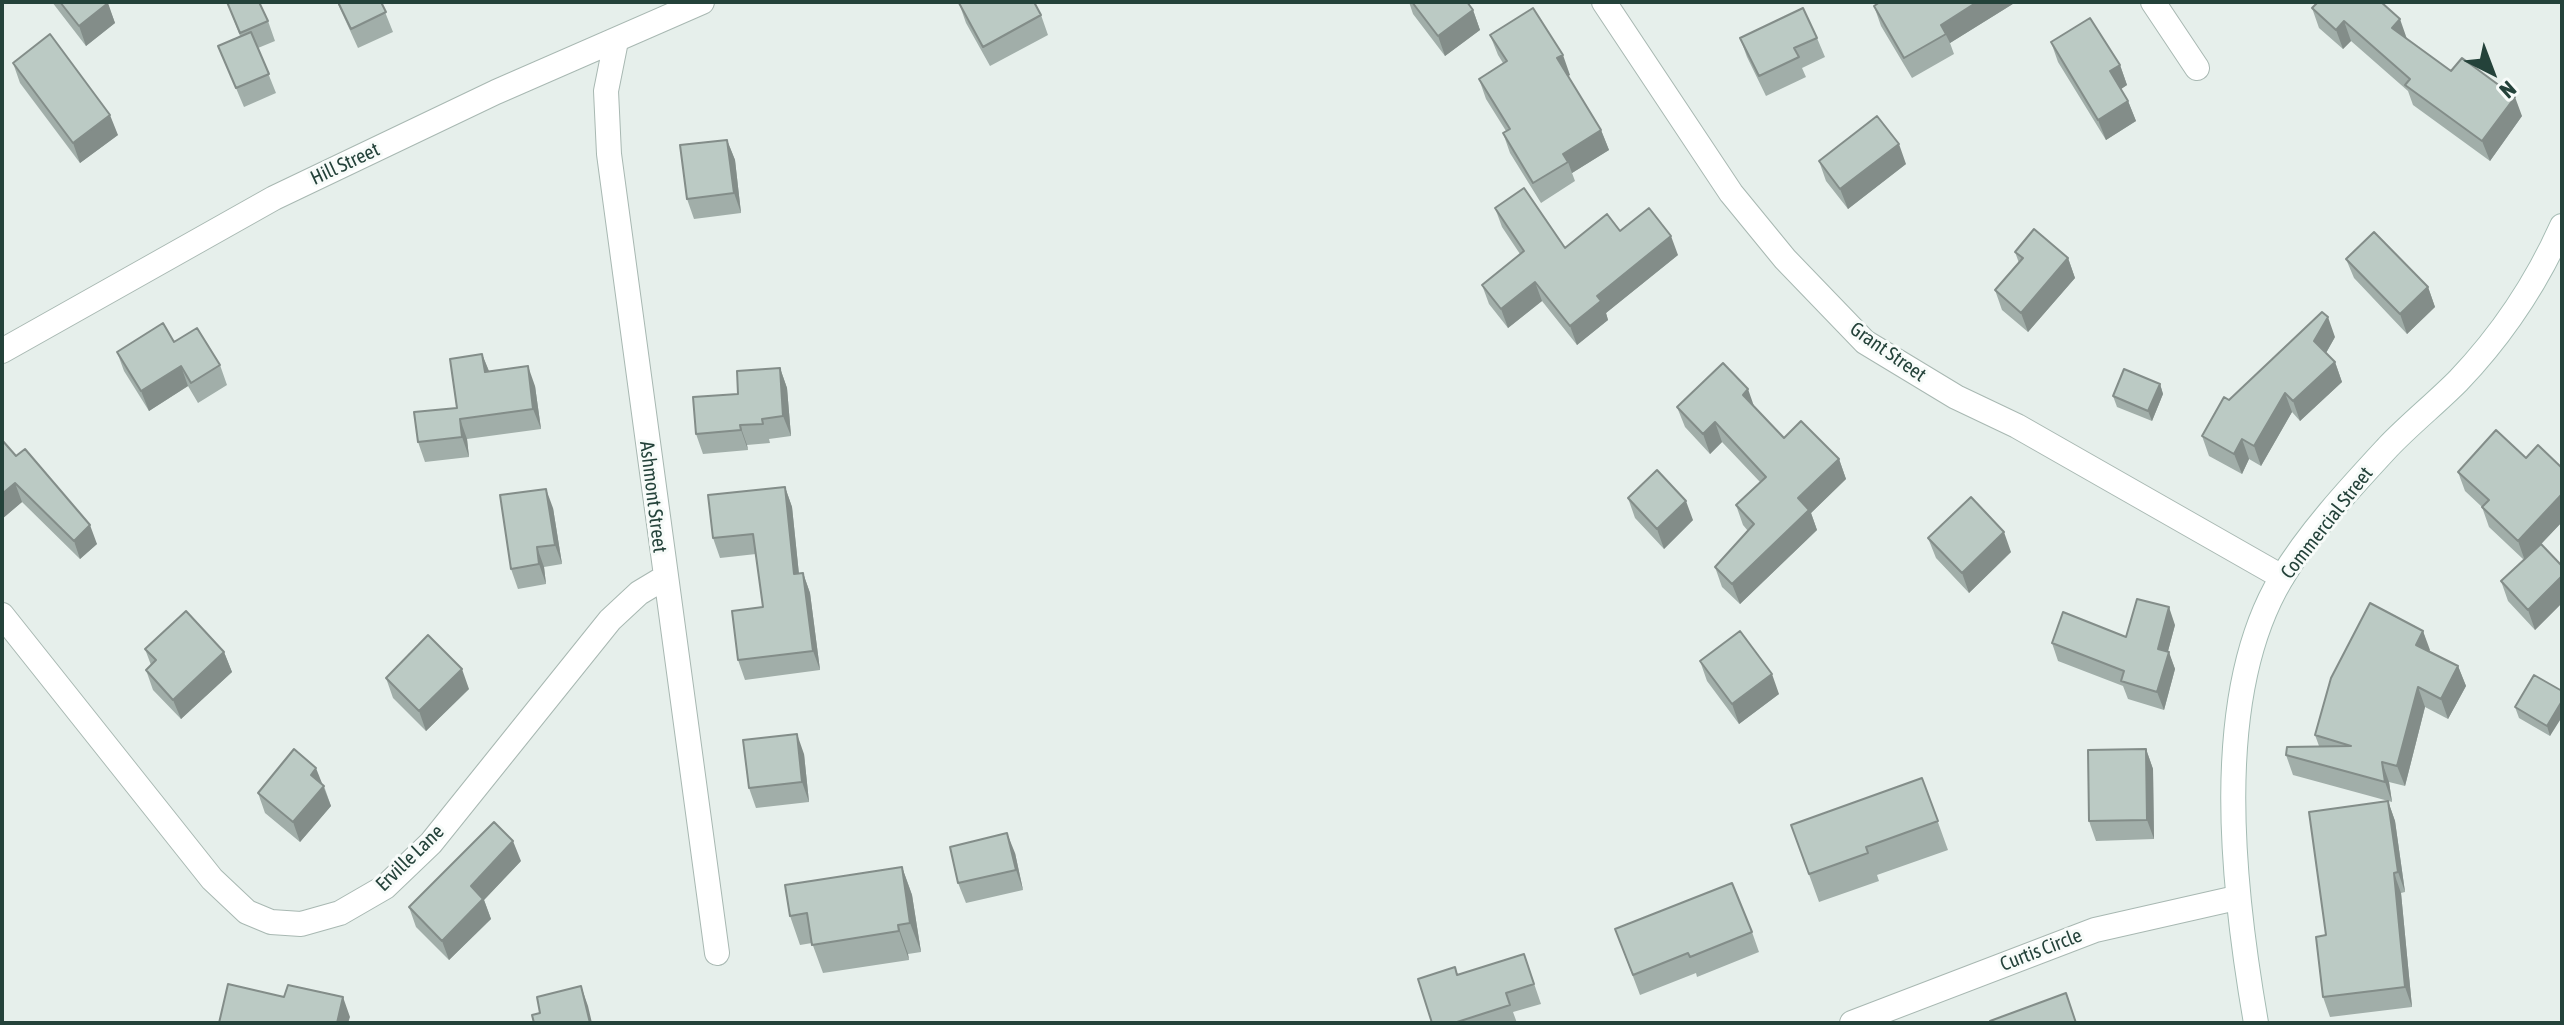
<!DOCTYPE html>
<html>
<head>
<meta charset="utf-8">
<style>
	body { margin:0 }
	#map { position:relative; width:2564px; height:1025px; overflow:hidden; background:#e6efeb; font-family:"Asap Condensed",sans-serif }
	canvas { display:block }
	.frame { position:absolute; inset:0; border:4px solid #24423a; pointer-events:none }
	.north { position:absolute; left:2452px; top:32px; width:80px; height:80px; -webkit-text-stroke:6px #f7fbf9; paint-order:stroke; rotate:138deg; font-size:22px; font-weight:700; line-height:32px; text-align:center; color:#24423a }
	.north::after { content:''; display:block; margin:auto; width:28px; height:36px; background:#24423a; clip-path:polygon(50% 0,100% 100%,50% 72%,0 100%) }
</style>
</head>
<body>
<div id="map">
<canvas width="2564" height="1025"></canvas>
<div class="frame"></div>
<div class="north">N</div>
</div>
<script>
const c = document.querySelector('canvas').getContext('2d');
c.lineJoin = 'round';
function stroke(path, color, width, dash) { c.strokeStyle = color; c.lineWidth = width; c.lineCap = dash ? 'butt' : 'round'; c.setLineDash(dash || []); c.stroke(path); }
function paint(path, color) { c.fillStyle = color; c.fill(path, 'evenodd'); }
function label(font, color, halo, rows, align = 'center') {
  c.font = font + ' "Asap Condensed",sans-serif'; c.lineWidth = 6; c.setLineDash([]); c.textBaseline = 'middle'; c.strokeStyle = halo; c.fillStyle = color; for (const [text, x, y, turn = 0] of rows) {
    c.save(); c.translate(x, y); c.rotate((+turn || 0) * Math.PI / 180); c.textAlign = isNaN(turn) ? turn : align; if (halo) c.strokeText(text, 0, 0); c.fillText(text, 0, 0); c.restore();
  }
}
const street = new Path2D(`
	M1604 2 1731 193 1785 259 1865 342 1956 397 2017 426 2282 577
	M2153 2 2197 68
	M616 41 606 91 609 154 717 953
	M2 351 274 198 496 92 702 2
	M2 615 212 879 247 912 271 922 301 924 340 913 385 887 431 843 610 620 639 593 664 578
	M1852 1023 2095 930 2236 898`);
const secondary = new Path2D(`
	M2256 1023C2233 891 2210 698 2281 579 2309 532 2351 487 2388 447 2410 424 2435 404 2458 381 2502 335 2536 284 2562 226`);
const wall = new Path2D(`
	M52 2H107L115 23 86 46Z
	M227 2 268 21 275 41 258 48 276 93 244 107 218 46 240 36Z
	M337 2H381L393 32 358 48Z
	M1409 2H1467L1473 10 1480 30 1445 56 1413 14Z
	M2016 2 1950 43 1954 54 1912 78 1881 26 1874 6Z
	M959 3 1041 15 1048 35 990 66 966 23Z
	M2312 8 2407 39 2451 71 2522 116 2490 161 2413 105 2408 91 2351 41 2343 49 2319 28Z
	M1490 35 1570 75 1568 76 1601 130 1609 150 1572 173 1575 181 1541 203 1510 153 1503 133 1506 131 1486 99 1479 79 1503 63 1498 55Z
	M1740 38H1817L1825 57 1802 68 1806 77 1766 96 1747 57Z
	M2051 42 2120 65 2127 85 2121 89 2128 101 2136 121 2106 140 2058 62Z
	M13 63 118 135 80 163 20 83Z
	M727 140 735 160 741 213 694 219 687 199Z
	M1819 161 1906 164 1848 209 1826 181Z
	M1495 208 1565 248 1620 231 1678 255 1606 313 1608 320 1577 345 1542 301 1508 328 1489 304 1482 285 1520 254 1502 227Z
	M2015 252 2068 258 2075 278 2028 332 2002 310 1995 290 2019 263Z
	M2346 259 2428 287 2435 307 2407 334 2354 278Z
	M2335 337 2326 353 2335 362 2342 382 2300 421 2292 412 2261 466 2249 459 2242 474 2209 456 2202 436 2229 400Z
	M117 352 220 365 227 385 198 403 188 386 149 411 124 371Z
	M482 354 489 371 535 386 541 429 467 439 469 457 425 462 418 442 457 408Z
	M780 368 787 388 791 436 769 439 770 443 747 445 748 450 703 454 696 434 738 394Z
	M2160 384 2163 394 2152 421 2117 407 2113 396Z
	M1754 406 1784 438 1839 459 1846 479 1811 513 1817 530 1740 604 1722 587 1715 567 1748 531 1743 525 1736 505 1760 482 1722 442 1710 454 1685 427 1677 407Z
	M2 440 97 544 80 559 22 502 2 519Z
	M2526 458 2562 468V522L2541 544 2562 566V603L2535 630 2508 601 2501 581 2524 560 2489 527 2482 507 2465 491 2458 472Z
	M785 487 792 507 799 574 803 573 810 593 820 670 745 680 738 660 763 607 756 554 720 558 713 538Z
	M1628 498 1693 520 1664 549 1635 518Z
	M553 508 562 564 544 567 546 584 518 589 511 569Z
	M1928 538 2011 552 1969 593 1936 558Z
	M2175 625 2168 651 2175 669 2164 710 2128 699 2123 686 2058 661 2052 643 2126 637Z
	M2423 631 2429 652 2458 666 2466 686 2448 719 2425 707 2405 786 2389 782 2392 802 2293 775 2286 755 2319 746 2315 735Z
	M145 649 224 652 232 672 181 719 153 690 146 670 151 665Z
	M1700 661 1779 694 1739 724 1707 681Z
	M386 678 469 689 426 731 393 698Z
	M2562 691 2550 736 2519 718 2515 707Z
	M2146 749 2153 769 2154 839 2096 841 2089 821Z
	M804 754 809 802 756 808 749 788Z
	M1922 778 1948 850 1877 875 1879 881 1819 902 1791 825Z
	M322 784 324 786 331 806 300 842 265 813 258 793Z
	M2388 801 2395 821 2405 892 2401 893 2412 1007 2330 1017 2323 997 2326 935Z
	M1015 853 1023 890 966 903 958 883Z
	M521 861 484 900 491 919 449 960 416 927 409 907Z
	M902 867 912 895 921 952 908 954 909 960 823 973 812 943 800 945 790 916Z
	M1615 929 1752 932 1759 952 1697 977 1696 973 1640 995Z
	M1524 954 1541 1004 1513 1012 1517 1023H1432L1458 975Z`);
const shadedWall = new Path2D(`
	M1977 2H2016L1950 43 1941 25Z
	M108 3 115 23 86 46 79 26Z
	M1473 10 1480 30 1445 56 1438 36Z
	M2400 19 2407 39 2392 28Z
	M2344 21 2351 41 2343 49 2336 30Z
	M1563 55 1570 75 1564 78 1557 58Z
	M2120 65 2127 85 2118 91 2110 71Z
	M2515 97 2522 116 2490 161 2482 141Z
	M2128 101 2136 121 2106 140 2098 120Z
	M110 115 118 135 80 163 73 143Z
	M1601 130 1609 150 1572 173 1568 162 1563 154Z
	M727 140 735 160 741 213 734 193Z
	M1899 144 1906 164 1848 209 1840 189Z
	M1671 236 1678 255 1606 313 1608 320 1577 345 1570 326 1597 296Z
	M2068 258 2075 278 2028 332 2021 313Z
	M1535 282 1542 301 1508 328 1501 309Z
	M2428 287 2435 307 2407 334 2400 314Z
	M2328 317 2335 337 2322 360 2314 341Z
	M482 354 490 374 485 372Z
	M2335 362 2342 382 2300 421 2293 401Z
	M181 366 188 386 149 411 141 391Z
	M528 366 535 386 541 429 533 409Z
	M780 368 787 388 791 436 783 416Z
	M2160 384 2163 394 2152 421 2148 411Z
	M1748 389 1755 409 1743 395Z
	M2285 393 2292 412 2261 466 2254 446Z
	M460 419 467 439 469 457 462 437Z
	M1715 422 1722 442 1710 454 1703 434Z
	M740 425 747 445 748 450 741 430Z
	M2242 439 2249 459 2242 474 2234 454Z
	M1839 459 1846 479 1811 513 1817 530 1740 604 1732 584 1798 498Z
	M15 483 22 502 2 519V494Z
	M785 487 792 507 801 594 794 574Z
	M546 489 553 508 562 564 555 545Z
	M2562 494V522L2525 561 2518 541Z
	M1686 501 1693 520 1664 549 1657 529Z
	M90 525 97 544 80 559 74 541Z
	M2004 532 2011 552 1969 593 1962 573Z
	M537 547 544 567 546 584 539 564Z
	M803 573 810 593 820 670 813 651Z
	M2562 576V603L2535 630 2528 610Z
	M2169 607 2175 625 2164 666 2158 649Z
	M2423 631 2430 650 2423 664 2416 645Z
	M224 652 232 672 181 719 173 700Z
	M2169 652 2175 669 2164 710 2157 692Z
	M2458 666 2466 686 2448 719 2441 699Z
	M462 669 469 689 426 731 419 711Z
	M1772 674 1779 694 1739 724 1732 704Z
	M2418 687 2425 707 2405 786 2397 766Z
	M2562 701V717L2550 736 2547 726Z
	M797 734 804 754 809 802 802 782Z
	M2146 749 2153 769 2154 839 2147 820Z
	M2382 762 2389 782 2392 802 2385 782Z
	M316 768 331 806 300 842 293 822 311 775Z
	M2388 801 2395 821 2405 892 2398 872Z
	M1007 833 1015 853 1023 890 1016 870Z
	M513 841 521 861 484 900 491 919 449 960 442 941 471 886Z
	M902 867 912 895 921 952 910 923Z
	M2394 873 2401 893 2412 1007 2405 987Z
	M898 925 908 954 909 960 899 931Z
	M581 986 588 1006 592 1023H590Z
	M343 997 350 1017 348 1023H337Z`);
const building = new Path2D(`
	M60 2H107L108 3 79 26Z
	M227 2H259L268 21 240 33Z
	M338 2H381L386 12 351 29Z
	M960 2H1034L1041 15 983 47 959 3Z
	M1412 2H1467L1473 10 1438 36Z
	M1880 2H1977L1941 25 1946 34 1904 58 1874 6Z
	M2318 2H2381L2400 19 2392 28 2451 71 2462 58 2515 97 2482 141 2405 85 2410 79 2344 21 2336 30 2312 8Z
	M1533 8 1563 55 1557 58 1601 130 1563 154 1568 162 1533 183 1503 133 1510 129 1479 79 1507 61 1490 35Z
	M1803 8 1817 38 1794 48 1799 57 1759 76 1740 38Z
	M2090 18 2120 65 2110 71 2128 101 2098 120 2051 42Z
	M251 32 269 74 236 88 218 46Z
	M50 34 110 115 73 143 13 63Z
	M1877 116 1899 144 1840 189 1819 161Z
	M727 140 734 193 687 199 680 145Z
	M1524 188 1565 248 1607 214 1620 231 1649 208 1671 236 1597 296 1601 301 1570 326 1535 282 1501 309 1482 285 1524 251 1495 208Z
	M2034 229 2068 258 2021 313 1995 290 2023 258 2015 252Z
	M2374 232 2428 287 2400 314 2346 259Z
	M2322 312 2328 317 2314 341 2335 362 2293 401 2285 393 2254 446 2242 439 2234 454 2202 436 2224 397 2229 400Z
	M163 323 174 342 197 328 220 365 191 383 181 366 141 391 117 352Z
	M482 354 485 372 528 366 533 409 460 419 462 437 418 442 414 412 457 408 450 359Z
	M1723 363 1748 389 1743 395 1784 438 1801 421 1839 459 1798 498 1809 510 1732 584 1715 567 1754 524 1736 505 1766 477 1715 422 1703 434 1677 407Z
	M780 368 783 416 762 419 763 424 740 425 741 430 696 434 693 397 738 394 737 371Z
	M2124 369 2160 384 2148 411 2113 396Z
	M2496 430 2526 458 2538 445 2562 468V494L2518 541 2482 507 2489 500 2458 472Z
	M2 440 16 456 25 449 90 525 74 541 15 483 2 494Z
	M1657 470 1686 501 1657 529 1628 498Z
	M785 487 794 574 803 573 813 651 738 660 732 611 763 607 753 534 713 538 708 495Z
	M546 489 555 545 537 547 539 564 511 569 500 495Z
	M1971 497 2004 532 1962 573 1928 538Z
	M2541 544 2562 566V576L2528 610 2501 581Z
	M2137 599 2169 607 2158 649 2169 652 2157 692 2121 681 2124 671 2052 643 2063 612 2126 637Z
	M2370 603 2423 631 2416 645 2458 666 2441 699 2418 687 2397 766 2382 762 2385 782 2286 755 2287 747 2351 746 2315 735 2331 678Z
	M186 611 224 652 173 700 146 670 156 660 145 649Z
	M1740 631 1772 674 1732 704 1700 661Z
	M428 635 462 669 419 711 386 678Z
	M2534 675 2562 691V701L2547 726 2515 707Z
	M797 734 802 782 749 788 743 740Z
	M294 749 316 768 311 775 324 786 293 822 258 793Z
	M2146 749 2147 820 2089 821 2088 750Z
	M1922 778 1938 821 1866 847 1868 853 1809 874 1791 825Z
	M2388 801 2398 872 2394 873 2405 987 2323 997 2316 937 2326 935 2309 812Z
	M494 822 513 841 471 886 483 899 442 941 409 907Z
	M1007 833 1016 870 958 883 950 847Z
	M902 867 910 923 898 925 899 931 812 945 807 913 790 916 785 885Z
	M1732 883 1752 932 1690 957 1688 953 1633 975 1615 929Z
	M1524 954 1534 984 1506 993 1510 1005 1454 1023H1432L1418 979 1455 967 1457 975Z
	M228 984 284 997 288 985 343 997 337 1023H219Z
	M581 986 590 1023H534L532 1015 540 1013 537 997Z
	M2066 993 2076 1023H1990V1021Z`);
const streetNames = [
	["Hill Street",345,164,-25],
	["Grant Street",1888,352,35],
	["Ashmont Street",653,497,83],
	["Commercial Street",2327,523,-52],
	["Erville Lane",410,858,-44],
	["Curtis Circle",2041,950,-21]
];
stroke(street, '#a8b8b2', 26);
stroke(secondary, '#a4bbb3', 26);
stroke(street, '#fff', 24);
stroke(secondary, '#fff', 24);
paint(wall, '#a1aea9');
paint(shadedWall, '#838d89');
paint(building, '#bbcac4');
stroke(building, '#838d89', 2);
label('20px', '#24423a', '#f7fbf9', streetNames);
</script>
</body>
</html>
